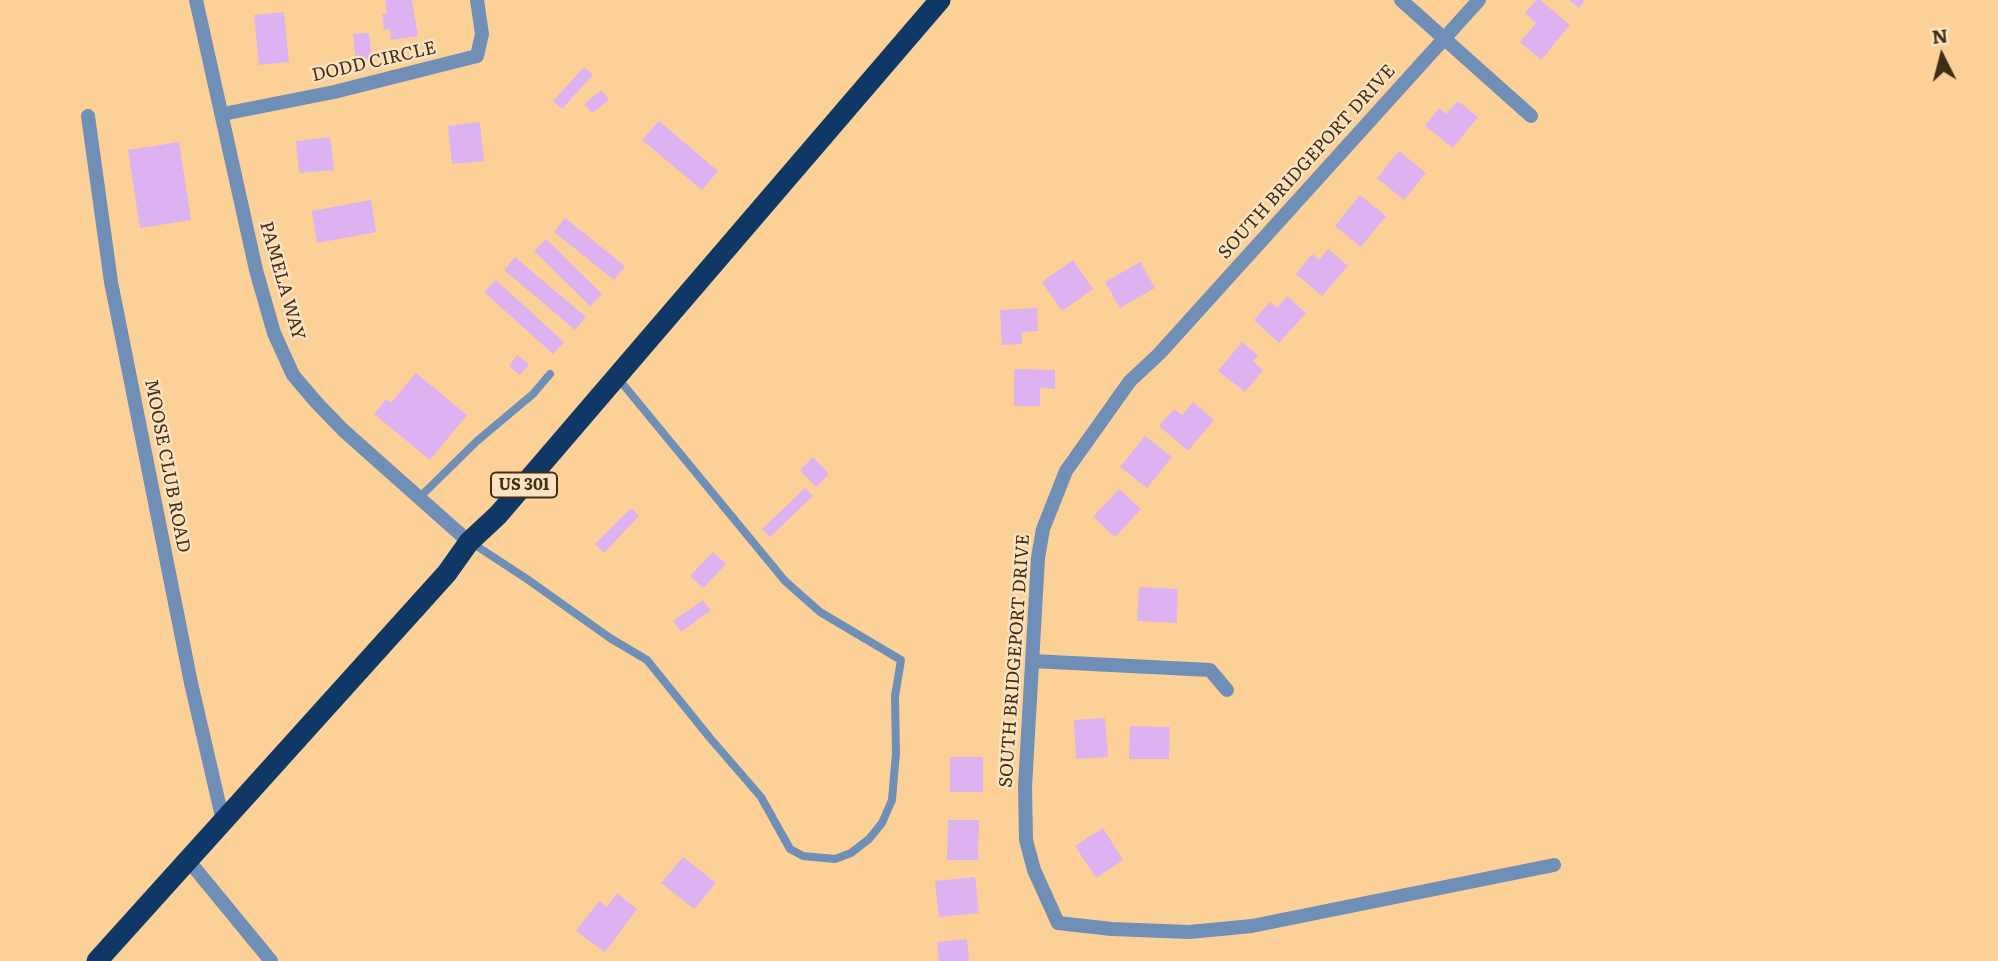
<!DOCTYPE html>
<html>
<head>
<meta charset="utf-8">
<style>
	body { margin:0 }
	#map { position:relative; width:1998px; height:961px; overflow:hidden; background:#fcd198; font-family:Literata,serif }
	canvas { display:block }
	.north { position:absolute; left:1907px; top:21px; width:70px; height:70px; -webkit-text-stroke:5px #fce2c0; paint-order:stroke; rotate:354deg; font-size:19px; font-weight:700; line-height:28px; text-align:center; color:#3f2f17 }
	.north::after { content:''; display:block; margin:auto; width:24px; height:32px; background:#3f2f17; clip-path:polygon(50% 0,100% 100%,50% 72%,0 100%) }
</style>
</head>
<body>
<div id="map">
<canvas width="1998" height="961"></canvas>
<div class="north">N</div>
</div>
<script>
const c = document.querySelector('canvas').getContext('2d');
c.lineJoin = 'round';
function paint(path, color) { c.fillStyle = color; c.fill(path, 'evenodd'); }
function stroke(path, color, width, dash) { c.strokeStyle = color; c.lineWidth = width; c.lineCap = dash ? 'butt' : 'round'; c.setLineDash(dash || []); c.stroke(path); }
function label(font, color, halo, rows, align = 'center') {
  c.font = font + ' Literata,serif'; c.lineWidth = 5; c.setLineDash([]); c.textBaseline = 'middle'; c.strokeStyle = halo; c.fillStyle = color; for (const [text, x, y, turn = 0] of rows) {
    c.save(); c.translate(x, y); c.rotate((+turn || 0) * Math.PI / 180); c.textAlign = isNaN(turn) ? turn : align; if (halo) c.strokeText(text, 0, 0); c.fillText(text, 0, 0); c.restore();
  }
}
const building = new Path2D(`
	M385 0H412L418 36 391 40 390 29 384 30 382 14H387Z
	M1536 0H1540L1570 25 1541 60 1520 42 1536 23 1525 13Z
	M1569 0H1585L1579 8Z
	M284 12 289 62 259 65 254 15Z
	M369 33 372 61 356 62 353 34Z
	M584 67 593 75 562 109 553 101Z
	M601 90 609 100 592 113 584 104Z
	M1458 101 1478 117 1453 148 1425 126 1439 108 1446 114Z
	M659 121 718 171 702 190 642 140Z
	M480 122 484 161 452 164 448 126Z
	M330 137 334 170 299 173 296 141Z
	M179 142 191 220 140 228 128 150Z
	M1399 151 1426 173 1404 200 1377 178Z
	M1360 195 1386 216 1361 247 1335 226Z
	M371 200 376 232 317 243 312 211Z
	M565 218 625 266 614 280 554 232Z
	M546 239 602 294 590 306 534 251Z
	M1328 249 1348 266 1322 296 1296 274 1312 254 1319 260Z
	M515 257 586 317 575 330 504 270Z
	M1073 260 1093 289 1062 311 1042 282Z
	M1140 262 1155 288 1120 308 1105 282Z
	M496 280 564 342 553 354 484 292Z
	M1287 296 1306 313 1279 343 1254 320 1270 302 1277 308Z
	M1037 308 1038 331 1022 332V344L1002 345 1000 310Z
	M1242 342 1258 355 1253 361 1263 370 1245 392 1218 371Z
	M517 355 529 364 520 375 509 366Z
	M1014 369 1055 370V389L1040 388V406H1014Z
	M416 373 467 415 430 460 374 414 386 399 391 403Z
	M1193 402 1214 420 1188 451 1159 426 1174 409 1182 415Z
	M1145 436 1172 457 1147 488 1120 467Z
	M813 457 829 474 816 487 800 470Z
	M805 488 813 496 770 537 762 529Z
	M1119 489 1141 509 1115 537 1093 517Z
	M631 508 639 516 604 553 595 544Z
	M713 552 726 564 703 588 690 576Z
	M1139 587 1178 589 1177 623 1137 621Z
	M703 600 711 610 681 632 673 621Z
	M1105 718 1108 757 1076 759 1074 720Z
	M1130 726 1170 727 1169 759H1129Z
	M950 757H983V792H950Z
	M948 820H979L978 860H947Z
	M1103 828 1123 860 1096 878 1075 846Z
	M683 857 716 883 694 909 661 883Z
	M975 877 979 913 939 917 935 881Z
	M617 893 637 909 605 952 576 931 599 901 607 907Z
	M967 939 969 961H939L937 942Z`);
const lane = new Path2D(`
	M419 498 477 441 533 394 550 374
	M472 543 527 579 610 638 647 660 710 738 761 797 790 849 803 856 835 859 851 853 869 839 882 823 892 800 896 753 895 696 901 660 820 612 785 581 617 377`);
const street = new Path2D(`
	M196 0 256 270 274 333 293 375 316 402 343 430 469 542
	M1401 0 1531 116
	M1479 0 1159 354 1130 381 1066 471 1043 529 1038 558 1025 787 1026 840 1034 870 1058 923 1112 929 1189 932 1252 926 1554 865
	M223 114 334 92 477 56 482 34 477 0
	M88 116 111 282 191 683 223 821
	M1032 661 1210 670 1227 690
	M188 860 271 961`);
const highway = new Path2D(`
	M97 961 447 573 469 542 498 515 940 0`);
const shields = [
	[524,485,66]
];
const shieldNames = [
	["US 301",524,485]
];
const streetNames = [
	["DODD CIRCLE",374,62,-13],
	["SOUTH BRIDGEPORT DRIVE",1307,162,-48],
	["PAMELA WAY",282,281,74],
	["MOOSE CLUB ROAD",167,466,79],
	["SOUTH BRIDGEPORT DRIVE",1015,661,-86]
];
paint(building, '#dcb3f0');
stroke(lane, '#708fb6', 8);
stroke(street, '#708fb6', 14);
stroke(highway, '#103866', 21);
for (const [x, y, w] of shields) { const box = new Path2D(); box.roundRect(x - w / 2, y - 12.5, w, 25, 5); c.fillStyle = '#fce2c0'; c.fill(box); stroke(box, '#3f2f17', 2); }
label('bold 16px', '#3f2f17', null, shieldNames);
label('18px', '#3f2f17', '#fce2c0', streetNames);
</script>
</body>
</html>
